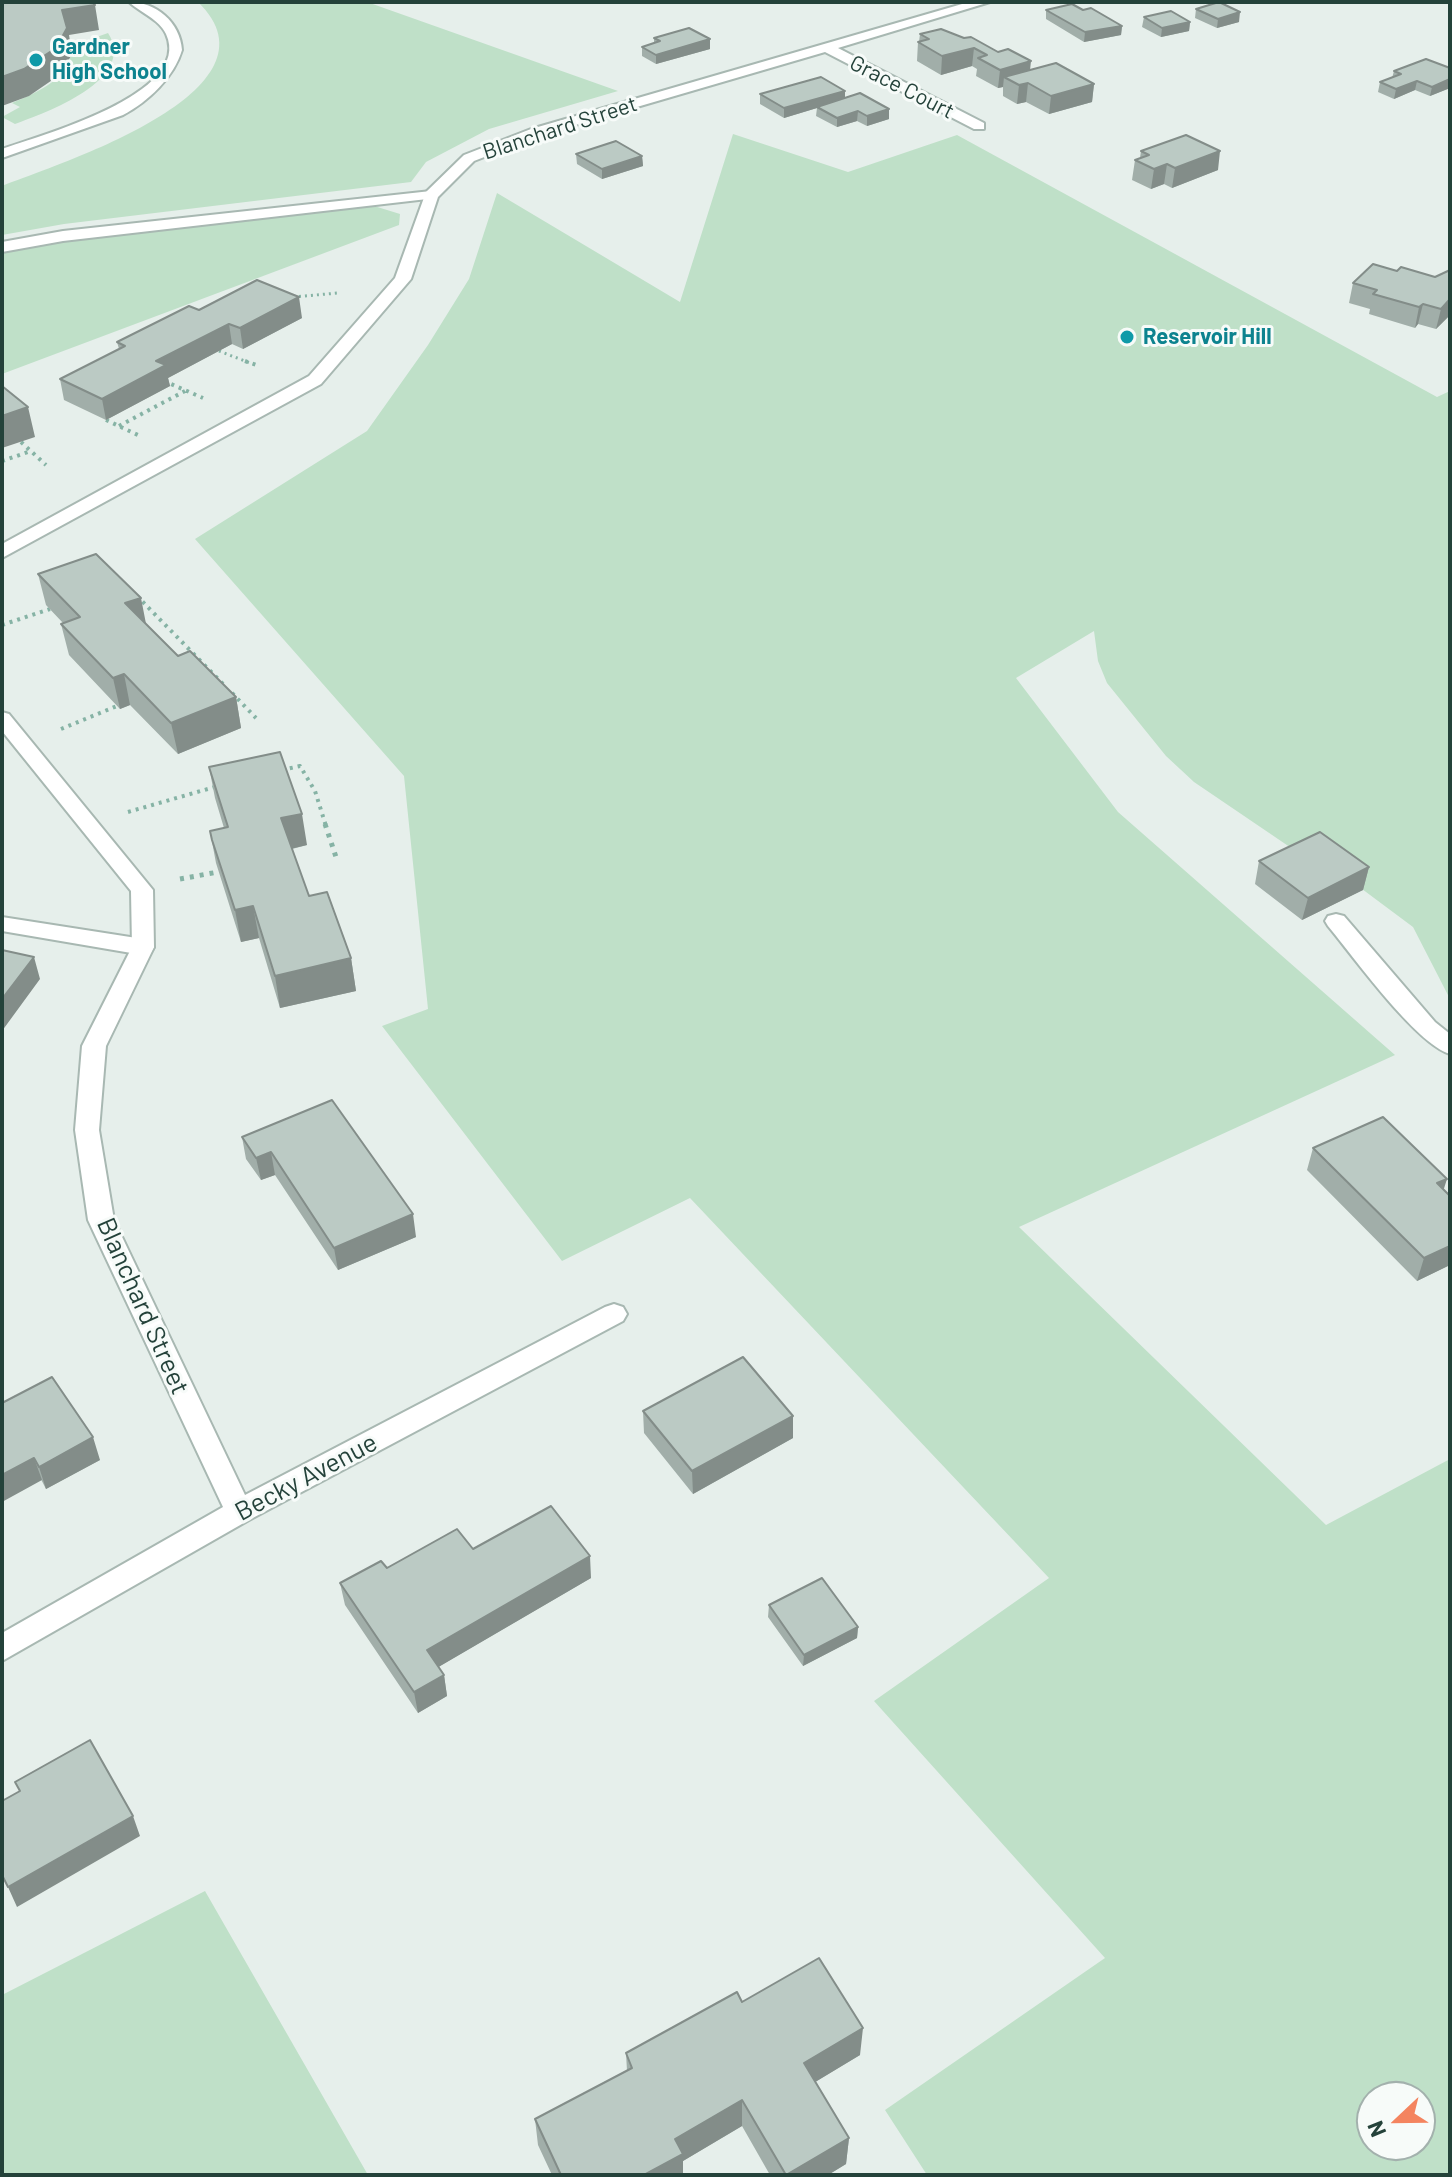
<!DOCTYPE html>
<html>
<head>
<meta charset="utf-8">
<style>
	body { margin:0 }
	#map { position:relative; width:1452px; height:2177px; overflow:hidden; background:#e6efeb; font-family:Barlow,sans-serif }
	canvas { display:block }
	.frame { position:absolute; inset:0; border:4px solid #24423a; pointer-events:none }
	.north { position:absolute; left:1356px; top:2081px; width:80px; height:80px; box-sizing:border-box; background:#f7fbf9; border:2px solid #a3b1ad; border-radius:50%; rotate:248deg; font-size:22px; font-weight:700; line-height:32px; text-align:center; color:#24423a }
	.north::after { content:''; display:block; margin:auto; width:28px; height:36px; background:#f4845f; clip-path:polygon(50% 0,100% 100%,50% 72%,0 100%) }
</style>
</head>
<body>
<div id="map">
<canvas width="1452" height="2177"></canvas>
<div class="frame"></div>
<div class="north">N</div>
</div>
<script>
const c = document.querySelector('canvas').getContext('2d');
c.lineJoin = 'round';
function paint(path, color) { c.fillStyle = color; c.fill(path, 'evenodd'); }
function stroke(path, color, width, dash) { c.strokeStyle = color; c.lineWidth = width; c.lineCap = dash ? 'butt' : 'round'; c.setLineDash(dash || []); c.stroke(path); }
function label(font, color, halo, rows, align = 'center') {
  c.font = font + ' Barlow,sans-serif'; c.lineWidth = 6; c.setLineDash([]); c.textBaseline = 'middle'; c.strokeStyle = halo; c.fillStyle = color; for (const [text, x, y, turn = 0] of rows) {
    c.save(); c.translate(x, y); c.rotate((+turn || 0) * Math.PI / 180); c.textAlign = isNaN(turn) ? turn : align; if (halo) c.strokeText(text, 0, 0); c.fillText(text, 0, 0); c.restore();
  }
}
const green = new Path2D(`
	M198 2H367L618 91 489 129 426 162 411 182 64 224 2 235V186C58 164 290 91 198 2Z
	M108 33C138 80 45 113 15 124L2 117 20 107 12 103C36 93 74 77 71 46Z
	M733 134 848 172 957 135 1437 397 1450 391V999L1413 927 1315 854 1306 858 1194 782 1166 756 1107 683 1098 661 1094 631 1016 678 1118 812 1395 1055 1019 1227 1326 1525 1450 1459V2175H927L885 2110 1105 1958 874 1701 1049 1578 690 1198 562 1261 382 1026 428 1009 404 776 195 539 367 431 428 345 469 279 497 193 680 302ZM1372 2097H1420V2145H1372Z
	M374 206 400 214 399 225 2 374V252L96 237Z
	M205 1891 368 2175H2V1995Z`);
const pathFar2 = new Path2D(`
	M293 297 338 293
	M219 351 250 363`);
const pathFar1 = new Path2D(`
	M245 361 259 366
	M164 381 203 398
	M106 420 138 435
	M119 426 185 391
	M21 442 46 465
	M2 461 31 451
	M137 596 225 686
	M2 625 50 609
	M232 693 256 718
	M61 729 117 706
	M282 770 300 766 315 791 326 826
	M128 812 218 786`);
const path = new Path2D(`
	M325 824 336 857
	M180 879 218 872`);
const service = new Path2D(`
	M129 2C156 2 180 22 182 50 174 77 148 102 123 115L2 158V149C38 136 194 94 166 34 159 19 141 13 129 2Z
	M431 191 436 192V198L63 241 2 252V242L63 231Z
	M2 917 143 939 151 942 154 947 151 952 143 955 2 931Z`);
const minor = new Path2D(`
	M969 2H990L838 48 984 123V129H974L825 52 541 135 474 161 438 197 411 279 321 384 2 558V544L309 376 395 278 426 192 464 155 531 129Z
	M2 712 9 714 153 890 154 947 106 1046 99 1130 114 1220 245 1495 605 1307 614 1304 623 1307 627 1314 623 1321 249 1520 2 1661V1633L223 1507 88 1220 75 1130 82 1046 132 947 131 891 2 731Z
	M1336 914 1344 916 1435 1022 1450 1034V1054C1416 1044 1353 956 1328 926L1325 921 1328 916Z`);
const wall = new Path2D(`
	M1196 9 1239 22 1217 28 1195 18Z
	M1046 10H1083L1122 26 1121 35 1084 42 1046 19Z
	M1144 17 1190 22 1189 31 1161 37 1142 27Z
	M941 29 1030 70 1094 84 1092 102 1049 114 1026 102 1017 104 1003 96V87L998 88 976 76 977 69 972 66 941 75 917 61 918 42H919L920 34Z
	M654 38 710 49 656 64 642 56V47L654 43Z
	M1450 68V88L1430 96 1415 90 1394 99 1378 92 1380 82 1392 78 1394 71Z
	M760 94 845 98 889 109V119L867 126 857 121 837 127 816 116 817 108 784 118 760 104Z
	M1141 151 1218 170 1172 188 1164 184 1151 189 1132 180 1135 160 1140 158Z
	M576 154 642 156 643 166 602 179 577 164Z
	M1450 270V315L1436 329 1418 324 1415 328 1369 314 1370 309 1349 303 1353 283 1397 271 1435 277Z
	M199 310 302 318 243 349 232 344 168 378 170 386 106 420 64 400 60 379 119 349 117 342Z
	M38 574 146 624 178 656 236 697 241 728 178 754 130 705 120 709 69 655 61 624 63 623 46 605Z
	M209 767 307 845 292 849 309 896 351 958 356 991 280 1008 259 938 241 942 216 863 210 831 224 828 215 798Z
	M1259 861 1369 867 1363 890 1302 920 1255 884Z
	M332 1100 416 1237 338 1270 275 1175 261 1180 246 1159 242 1137Z
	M1313 1148 1444 1190 1450 1196V1265L1417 1281 1307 1170Z
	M2 1403 100 1460 46 1489Z
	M643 1411 793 1438 693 1494 644 1433Z
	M473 1549 591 1578 438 1667 444 1675 447 1696 418 1713 345 1605 340 1583 387 1568Z
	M769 1605 858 1627 857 1638 803 1666 768 1617Z
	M742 2002 860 2055 815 2082 849 2138 846 2164 828 2175H770L742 2126 683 2161V2175H552L538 2145 535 2119 627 2071 626 2053Z`);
const shadedWall = new Path2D(`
	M95 5 99 30 69 35 72 54 61 74 29 96 2 106V77L62 10Z
	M1240 12 1239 22 1217 28 1218 19Z
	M1190 22 1189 31 1161 37 1162 28Z
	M1122 26 1121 35 1084 42 1085 32Z
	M710 39V49L656 64V55Z
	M974 48 972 66 941 75 942 56Z
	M1031 61 1029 80 1004 77 1003 87 998 88 1000 70Z
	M1450 79V88L1430 96 1432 87Z
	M1417 81 1415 90 1394 99 1396 89Z
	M1028 83 1026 102 1017 104 1019 85Z
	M1094 84 1092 102 1049 114 1051 96Z
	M845 91V100L817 107V108L784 118V108Z
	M889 109V119L867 126V116Z
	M858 111 857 121 837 127V118Z
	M1220 151 1218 170 1172 188 1175 168Z
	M642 156 643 166 602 179V169Z
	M1167 164 1164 184 1151 189 1154 169Z
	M299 297 302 318 243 349 240 328Z
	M1450 299V315L1436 329 1441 309Z
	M1423 304 1418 324 1415 328 1419 307Z
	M229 324 232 344 168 378 170 386 106 420 102 399 156 361Z
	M28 407 35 437 2 448V416Z
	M141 598 147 629 125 603Z
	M124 674 130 705 120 709 113 678Z
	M236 697 241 728 178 754 171 723Z
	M302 814 307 845 286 850 281 818Z
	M1369 867 1363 890 1302 920 1308 898Z
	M253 906 259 938 241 942 235 910Z
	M34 957 40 979 2 1031V999Z
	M351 958 356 991 280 1008 275 976Z
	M271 1152 275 1175 261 1180 256 1158Z
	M1447 1179 1440 1201 1437 1183Z
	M413 1214 416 1237 338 1270 334 1248Z
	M1450 1246V1265L1417 1281 1424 1258Z
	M793 1416V1438L693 1494 692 1471Z
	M93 1437 100 1460 46 1489 39 1467Z
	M34 1458 42 1480 2 1502V1475Z
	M590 1556 591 1578 430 1672 427 1650Z
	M858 1627 857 1638 803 1666 804 1655Z
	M444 1675 447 1696 418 1713 414 1692Z
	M133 1816 140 1836 17 1907 8 1887Z
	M863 2028 860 2055 802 2090 804 2063Z
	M742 2100V2126L683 2161V2175H644L675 2139Z
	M849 2138 846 2164 828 2175H787Z`);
const building = new Path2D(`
	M2 2H92L95 5 62 10 67 28 56 48 24 69 2 77Z
	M1219 2 1240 12 1218 19 1196 9Z
	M1072 4 1083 10 1091 8 1122 26 1085 32 1046 10Z
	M1171 11 1190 22 1162 28 1144 17Z
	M689 28 710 39 656 55 642 47 660 41 654 38Z
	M941 29 964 38 971 37 998 52 1008 49 1031 61 1000 70 978 58 987 55 974 48 942 56 918 42 929 39 920 34Z
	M1426 59 1450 68V79L1432 87 1417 81 1396 89 1380 82 1401 74 1394 71Z
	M1056 63 1094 84 1051 96 1028 83 1019 85 1004 77Z
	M821 77 845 91 784 108 760 94Z
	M860 93 889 109 867 116 858 111 837 118 817 107Z
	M1186 135 1220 151 1175 168 1167 164 1154 169 1135 160 1149 155 1141 151Z
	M616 141 642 156 602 169 576 154Z
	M1373 264 1397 271 1401 267 1435 277 1450 270V299L1441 309 1423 304 1419 307 1373 294 1377 290 1353 283Z
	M257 280 299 297 240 328 229 324 156 361 166 365 102 399 60 379 125 346 117 342 189 306 199 310Z
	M2 386 28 407 2 416Z
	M96 554 141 598 125 603 178 656 190 651 236 697 171 723 124 674 113 678 61 624 80 617 38 574Z
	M280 752 302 814 281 818 309 896 327 892 351 958 275 976 253 906 235 910 212 840 210 831 228 827 209 767Z
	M1320 832 1369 867 1308 898 1259 861Z
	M2 950 34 957 2 999Z
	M332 1100 413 1214 334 1248 271 1152 256 1158 242 1137Z
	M1383 1117 1447 1179 1437 1183 1450 1196V1246L1424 1258 1313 1148Z
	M743 1357 793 1416 692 1471 643 1411Z
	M52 1377 93 1437 39 1467 34 1458 2 1475V1403Z
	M551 1506 590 1556 427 1650 444 1675 414 1692 340 1583 381 1561 387 1568 457 1529 473 1549Z
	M822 1578 858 1627 804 1655 769 1605Z
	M90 1740 133 1816 8 1887 2 1875V1801L20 1791 15 1782Z
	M819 1958 863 2028 804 2063 849 2138 786 2175 742 2100 675 2139 683 2154 644 2175H561L535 2119 632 2068 626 2053 737 1992 742 2002Z`);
const markers = [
	[36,60,8,"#0f9aa8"],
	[1127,337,8,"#0f9aa8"]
];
const farCulturenames = [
	["Gardner",52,47],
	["High School",52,72],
	["Reservoir Hill",1143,337]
];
const farStreetnames = [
	["Grace Court",902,87,27],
	["Blanchard Street",560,128,-18]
];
const streetNames = [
	["Blanchard Street",143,1306,66],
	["Becky Avenue",306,1477,-28]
];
paint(green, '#bfe0c8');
stroke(service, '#a8b8b2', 4);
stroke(minor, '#a8b8b2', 4);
stroke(pathFar2, '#86b3a5', 3, [2, 4]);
stroke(pathFar1, '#86b3a5', 4, [3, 5]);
stroke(path, '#86b3a5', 5, [4, 6]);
paint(service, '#fff');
paint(minor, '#fff');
paint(wall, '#a1aea9');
paint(shadedWall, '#838d89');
paint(building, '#bbcac4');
stroke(building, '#838d89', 2);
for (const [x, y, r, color] of markers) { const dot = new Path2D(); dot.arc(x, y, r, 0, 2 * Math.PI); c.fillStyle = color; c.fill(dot); stroke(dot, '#f7fbf9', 3); }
label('bold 22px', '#0d838f', '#f7fbf9', farCulturenames, 'left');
label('22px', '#24423a', '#f7fbf9', farStreetnames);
label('26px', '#24423a', '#f7fbf9', streetNames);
</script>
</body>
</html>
